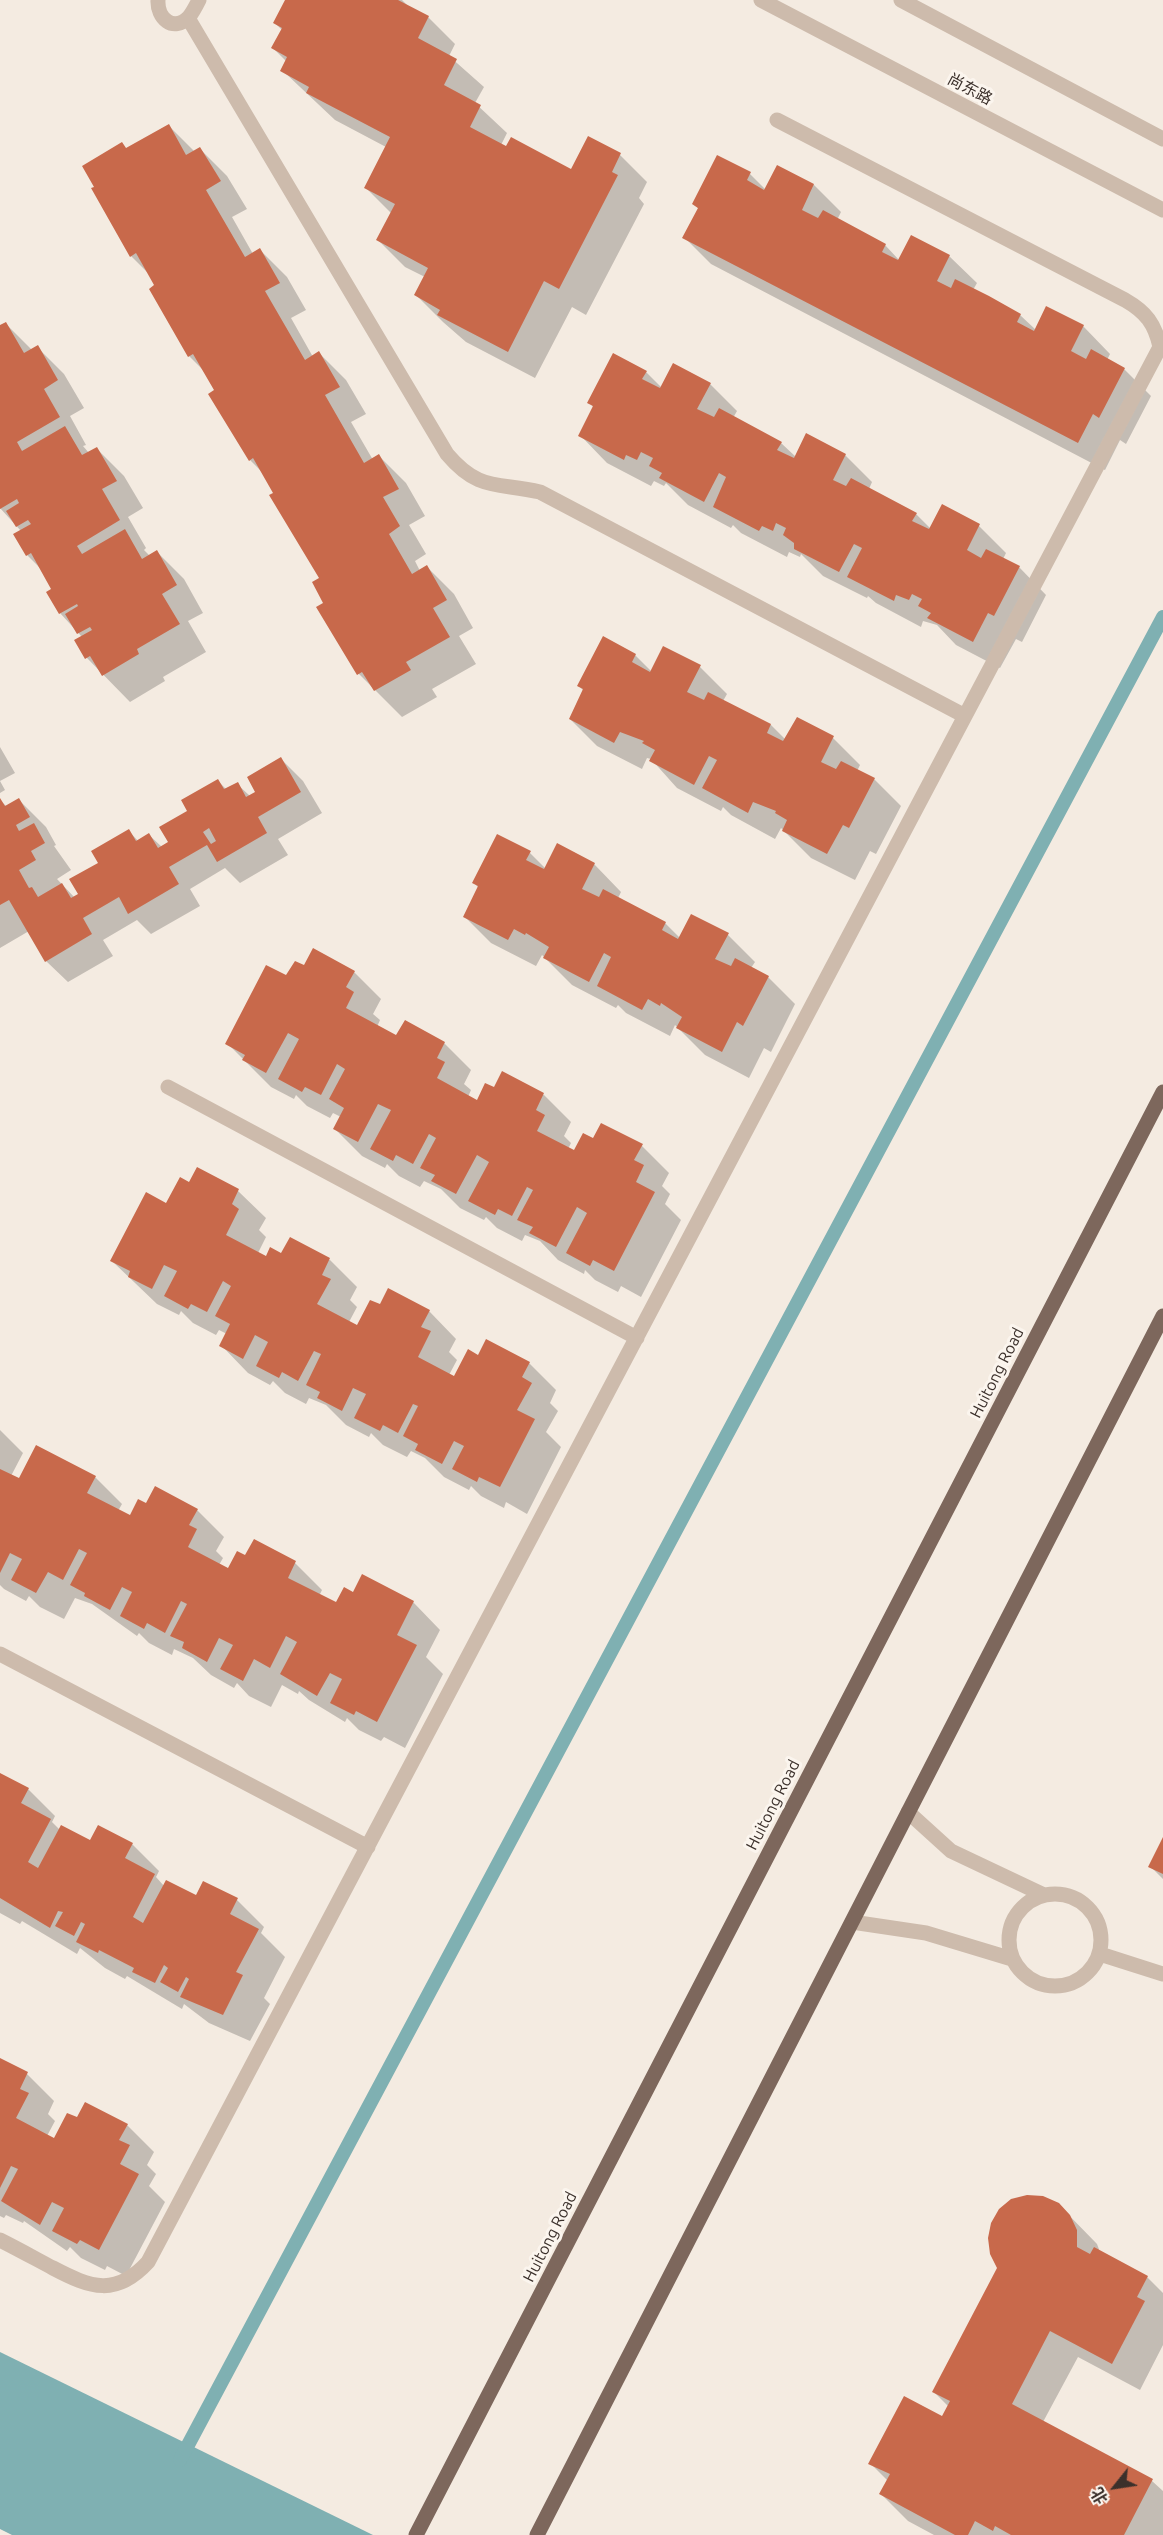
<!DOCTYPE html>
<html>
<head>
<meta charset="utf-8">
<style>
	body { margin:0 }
	#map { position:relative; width:1163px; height:2535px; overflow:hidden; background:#f4ebe1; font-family:Ubuntu,"Noto Sans SC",sans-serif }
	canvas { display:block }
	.north { position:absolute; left:1085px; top:2457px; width:60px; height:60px; -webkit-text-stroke:4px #fbf5ee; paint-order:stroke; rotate:240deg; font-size:16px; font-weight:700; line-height:24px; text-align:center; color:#3b302b }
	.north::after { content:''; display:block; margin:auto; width:21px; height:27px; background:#3b302b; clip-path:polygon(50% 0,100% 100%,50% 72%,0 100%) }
</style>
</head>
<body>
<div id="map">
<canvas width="1163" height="2535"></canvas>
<div class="north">北</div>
</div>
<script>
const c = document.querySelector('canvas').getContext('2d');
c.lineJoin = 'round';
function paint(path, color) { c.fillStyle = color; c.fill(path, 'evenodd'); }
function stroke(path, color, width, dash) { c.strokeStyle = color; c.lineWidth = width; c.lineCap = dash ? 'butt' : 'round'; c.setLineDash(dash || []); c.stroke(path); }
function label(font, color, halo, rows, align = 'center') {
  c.font = font + ' Ubuntu,"Noto Sans SC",sans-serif'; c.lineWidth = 6; c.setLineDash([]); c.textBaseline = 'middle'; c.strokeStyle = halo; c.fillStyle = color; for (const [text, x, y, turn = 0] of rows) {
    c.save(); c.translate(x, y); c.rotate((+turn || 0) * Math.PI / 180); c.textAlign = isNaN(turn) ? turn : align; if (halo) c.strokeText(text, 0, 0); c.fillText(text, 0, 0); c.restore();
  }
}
const water = new Path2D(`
	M0 2352 373 2535H12L0 2529Z`);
const shadow = new Path2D(`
	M287 0H402L410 8 428 17 455 44 449 56 484 87 475 103 507 133 501 145 572 171 620 155 647 182 639 198 644 204 586 315 572 307 535 378 466 342 443 322 416 295 425 277 405 267 378 240 391 213 365 187 386 147 335 120 282 70 287 62 273 48 282 30 275 23Z
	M168 125 195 152 200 149 227 176 247 209 232 217 253 254 260 250 287 277 306 310 291 318 313 357 319 353 346 380 366 414 351 422 373 460 379 456 406 483 425 516 409 525 426 554 415 561 420 571 427 567 454 594 473 628 459 636 476 664 432 689 437 697 402 717 359 674 325 603 321 579 275 493 264 474 250 460 205 372 189 356 149 274 131 256 127 149Z
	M778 167 814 185 841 212 837 220 885 245 899 260 912 237 949 256 977 283 973 290 1020 315 1036 330 1083 326 1110 354 1107 360 1124 369 1151 396 1126 444 1120 440 1105 470 711 264 684 237 699 209 693 204 750 174 766 190Z
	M6 324 32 350 37 347 64 374 84 408 70 416 86 445 83 446 89 453 97 449 124 476 143 508 128 517 146 548 144 550 150 556 157 552 184 579 203 613 188 621 206 652 163 677 165 681 130 702 87 658 76 641 82 637 60 613 54 589 43 571 27 555 21 531 0 508V327Z
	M646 372 662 388 710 384 737 411 733 418 781 443 796 457 845 455 872 482 869 489 916 514 931 529 979 526 1006 553 1003 559 1019 567 1046 595 1022 642 1016 639 1000 668 956 645 937 625 923 621 921 627 876 603 868 596 867 598 823 576 801 554 800 557 789 552 787 557 741 533 733 525 731 528 688 505 666 483 664 486 654 481 651 486 607 463 580 435 594 408 589 402Z
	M635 655 652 672 700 667 727 694 723 701 771 725 786 740 797 719 833 738 860 765 857 771 874 779 901 806 876 854 870 851 855 880 811 858 781 828 775 839 731 815 723 807 721 811 677 788 651 759 647 758 642 769 597 746 570 719 584 691 579 686Z
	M0 747 15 773 0 781 5 790 0 793Z
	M281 759 303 781 322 813 278 839 288 855 240 883 225 868 190 889 200 906 151 934 137 920 103 940 113 956 68 982 46 961 29 931 0 948V800L7 807 19 800 46 827 56 845 54 846 71 870 57 879 75 898 80 895 100 863 129 831 138 841 149 835 162 847 170 843 189 811 218 781 227 790 237 784 250 796 257 792Z
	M530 853 546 869 594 864 621 892 618 898 665 923 680 938 728 935 755 962 751 968 768 977 795 1004 771 1052 764 1048 749 1078 705 1055 675 1025 670 1036 626 1013 618 1005 616 1008 572 985 542 955 536 966 491 943 464 916 479 888 474 883Z
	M305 967 354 972 381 999 373 1014 380 1020 377 1027 397 1037 444 1043 471 1070 464 1084 471 1090 468 1097 477 1102 495 1089 503 1073 544 1095 571 1122 564 1136 571 1143 568 1149 574 1152 593 1140 642 1146 669 1173 662 1186 670 1194 665 1204 681 1220 641 1297 621 1286 618 1292 595 1280 585 1270 584 1274 558 1260 540 1241 525 1235 522 1241 497 1228 486 1217 484 1220 460 1208 441 1189 424 1181 420 1187 399 1176 387 1164 385 1168 362 1156 335 1129 341 1117 333 1113 330 1118 307 1106 296 1095 294 1099 271 1087 227 1043 287 977Z
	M197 1169 238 1191 266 1218 259 1230 266 1237 258 1253 266 1258 282 1255 291 1239 330 1260 357 1287 350 1300 357 1307 349 1322 358 1327 380 1306 429 1311 456 1339 449 1352 457 1360 449 1375 455 1379 479 1357 529 1363 556 1390 550 1403 558 1411 546 1432 561 1447 527 1514 506 1502 504 1508 481 1496 471 1486 469 1490 444 1477 425 1458 411 1451 407 1457 383 1445 371 1433 369 1437 346 1425 326 1405 309 1398 306 1404 285 1393 273 1381 270 1385 248 1373 221 1345 227 1334 219 1330 216 1335 193 1323 181 1311 179 1315 157 1304 112 1261 190 1184Z
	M0 1430 23 1453 11 1476 19 1480 95 1477 122 1504 118 1511 131 1517 147 1505 197 1510 224 1537 216 1551 223 1558 219 1565 228 1570 246 1557 295 1563 322 1590 319 1596 336 1604 354 1594 413 1602 440 1630 426 1657 443 1674 405 1748 384 1737 381 1741 359 1730 347 1718 345 1722 309 1700 299 1691 298 1694 282 1685 271 1707 249 1696 237 1683 234 1688 211 1675 193 1658 174 1649 172 1655 149 1643 139 1633 137 1636 92 1604 75 1598 64 1619 40 1607 29 1596 26 1601 4 1589 0 1585Z
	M0 1775 28 1789 55 1816 52 1822 60 1830 90 1842 132 1844 159 1871 156 1877 164 1886 196 1898 237 1900 264 1927 261 1933 285 1957 264 1998 270 2004 250 2041 209 2023 184 2004 182 2009 127 1976 125 1979 105 1968 80 1948 77 1954 22 1921 20 1924 0 1913Z
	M1163 1840V1879L1150 1866Z
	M0 2059 27 2074 54 2101 48 2114 55 2121 47 2136 55 2140 77 2119 127 2125 154 2152 147 2165 156 2174 149 2186 165 2202 126 2276 107 2266 105 2270 81 2258 70 2247 67 2251 24 2221 23 2223 6 2215 4 2218 0 2216Z
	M1058 2204 1097 2244 1100 2252 1147 2277 1163 2293V2345L1140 2390 1078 2357 1043 2422 1152 2481 1163 2491V2535H934L908 2521 881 2494 888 2481 870 2463 942 2418 949 2407 934 2392Z`);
const stream = new Path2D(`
	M180 2460 1163 617`);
const building = new Path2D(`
	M285 0H398L429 16 418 38 457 59 444 85 481 105 470 127 506 146 511 137 571 169 588 136 621 153 612 172 618 175 559 289 544 281 508 352 437 315 440 310 414 295 428 268 376 240 395 204 364 188 390 137 306 93 309 87 280 71 287 57 271 48 282 28 273 23Z
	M169 124 186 155 200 147 221 181 206 190 245 257 260 248 280 283 265 291 305 360 319 351 340 387 325 395 364 463 379 454 399 489 383 497 400 526 389 534 412 574 427 565 447 600 433 608 450 637 406 662 411 670 374 691 362 672 357 675 316 607 323 603 312 582 319 578 269 495 273 493 253 458 249 461 208 394 214 390 193 354 188 357 149 289 154 285 136 253 130 257 91 188 94 187 82 166 122 142 126 148Z
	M717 155 751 172 747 180 764 190 777 165 814 184 802 210 818 218 823 210 886 244 882 252 898 260 911 235 950 255 937 281 951 288 955 279 989 296 1021 314 1017 322 1034 331 1046 306 1084 325 1071 351 1086 359 1091 349 1125 368 1099 418 1093 414 1078 443 682 238 698 208 692 204Z
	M6 322 24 353 38 345 58 380 44 389 60 417 17 442 22 451 65 426 82 455 97 447 117 481 102 489 120 520 77 546 82 554 125 529 142 559 157 550 177 585 162 594 180 624 137 649 139 654 102 676 90 656 85 659 74 640 92 630 90 627 77 634 65 614 78 606 77 604 59 614 46 592 51 589 31 553 26 556 13 534 31 524 28 520 16 527 6 511 19 503 17 499 0 509V325Z
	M613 353 647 371 642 379 660 388 673 363 711 383 697 409 714 417 719 408 782 442 777 450 794 458 806 433 846 454 833 480 846 486 851 478 917 513 912 521 929 529 942 504 980 524 967 550 981 558 986 549 1020 566 994 616 988 613 973 642 927 618 931 613 918 606 922 599 912 594 909 600 896 595 894 601 847 577 862 548 854 544 839 572 794 549V543L783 535 786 528 776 523 773 531 762 526 759 531 713 507 726 477 719 473 704 502 659 478 662 473 649 466 653 458 641 452 637 460 626 455 624 460 578 436 593 406 587 403Z
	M603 636 636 654 632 662 650 672 663 646 701 665 687 692 704 700 708 692 771 724 767 733 783 741 797 717 834 736 821 762 836 769 841 761 875 778 849 828 843 825 827 854 782 831 787 820 775 813 776 811 753 802 748 813 702 788 717 760 709 756 694 785 649 761 655 750 642 743 644 741 620 732 614 743 569 719 583 689 577 686Z
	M281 757 301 792 258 817 267 833 217 862 207 845 169 867 179 884 128 914 119 897 83 918 92 934 45 962 9 900 0 905V798L5 806 19 798 30 817 16 825 19 831 34 823 45 843 31 851 36 860 19 870 29 888 32 887 38 897 62 883 71 898 78 894 69 879 98 863 91 851 129 829 136 841 149 833 158 848 168 842 159 827 187 811 181 800 218 779 224 789 238 782 246 797 255 792 247 777ZM209 828 216 841 211 844 203 832Z
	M497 834 531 851 526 860 544 869 557 843 595 863 582 889 599 897 603 889 666 922 662 930 678 939 691 914 729 933 715 959 731 966 735 958 769 976 743 1026 737 1022 722 1052 676 1028 682 1017 661 1003 660 1006 648 999 642 1010 597 986 611 957 604 953 589 982 543 958 549 947 526 933 525 935 514 929 508 940 463 917 478 886 472 883Z
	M313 948 355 971 346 987 354 992 346 1008 396 1035 405 1020 445 1042 437 1058 445 1062 437 1078 477 1100 485 1083 494 1087 502 1071 544 1093 536 1110 545 1115 537 1131 574 1150 583 1133 593 1138 601 1123 643 1144 634 1160 644 1165 636 1182 655 1192 614 1271 593 1260 590 1266 566 1253 587 1213 577 1207 556 1247 529 1233 533 1227 517 1220 533 1190 527 1187 512 1216 498 1209 495 1215 468 1201 489 1162 477 1155 456 1194 431 1181 435 1175 420 1168 436 1138 429 1134 413 1164 396 1155 393 1161 370 1149 391 1110 378 1104 358 1142 333 1129 344 1108 329 1099 345 1069 337 1064 321 1095 305 1087 302 1092 278 1079 299 1039 288 1033 266 1073 242 1060 245 1055 225 1044 266 965 286 975 295 961 304 965Z
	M197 1167 239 1189 232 1204 239 1209 226 1235 266 1256 270 1247 281 1253 290 1237 330 1258 322 1275 331 1279 317 1304 357 1325 370 1300 380 1304 388 1288 430 1310 421 1327 431 1331 418 1357 454 1376 468 1349 478 1355 486 1339 530 1362 522 1377 532 1383 517 1410 535 1419 500 1487 479 1477 477 1482 452 1469 464 1446 454 1441 442 1464 415 1450 418 1444 403 1436 418 1406 413 1404 398 1433 383 1425 380 1431 354 1418 366 1394 353 1388 342 1411 317 1398 320 1392 306 1385 321 1354 314 1351 298 1381 282 1372 279 1378 256 1366 268 1342 255 1335 243 1359 219 1346 230 1324 215 1316 231 1286 223 1281 207 1312 191 1304 188 1309 164 1296 177 1271 164 1265 152 1289 128 1277 130 1271 110 1261 146 1192 166 1203 180 1177 189 1182Z
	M36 1445 96 1476 87 1493 130 1515 138 1499 146 1503 155 1486 198 1509 189 1525 197 1529 188 1547 228 1568 237 1551 245 1555 254 1539 296 1561 288 1578 336 1602 344 1587 353 1592 362 1574 414 1601 397 1635 417 1645 377 1722 356 1711 354 1715 330 1703 342 1679 330 1673 317 1696 280 1674 297 1642 286 1636 270 1668 254 1659 243 1681 220 1669 233 1645 219 1638 207 1662 182 1648 184 1642 170 1636 187 1604 181 1601 165 1633 147 1623 144 1629 120 1616 132 1592 122 1587 110 1610 84 1596 85 1593 70 1585 87 1553 79 1549 63 1580 48 1572 36 1593 11 1580 22 1559 10 1553 0 1573V1469L19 1478Z
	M0 1773 29 1788 21 1803 51 1819 28 1862 38 1868 61 1825 90 1840 98 1825 133 1843 125 1858 155 1874 133 1917 143 1923 166 1880 196 1895 203 1881 238 1898 230 1914 259 1929 236 1972 243 1975 223 2015 180 1997 189 1979 186 1977 178 1992 160 1982 168 1968 164 1965 155 1983 132 1972 134 1968 99 1950 98 1953 76 1942 85 1924 81 1922 74 1936 55 1926 63 1912 58 1911 50 1928 0 1898Z
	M1163 1837V1874L1148 1867Z
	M0 2058 28 2072 20 2089 29 2093 16 2118 54 2138 67 2113 77 2117 85 2102 128 2124 119 2140 130 2145 120 2164 139 2174 99 2250 80 2240 77 2244 52 2231 64 2208 52 2202 40 2225 1 2201 18 2169 11 2166 0 2188Z
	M1027 2195 1043 2196 1059 2203 1070 2215 1077 2230V2247L1090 2254 1094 2247 1148 2276 1137 2297 1145 2301 1112 2364 1050 2331 1012 2404 1153 2479 1124 2535H1011L995 2526 993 2531 975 2521 968 2535H955L879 2494 890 2474 868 2464 904 2396 942 2416 950 2401 932 2392 997 2268 990 2254 988 2238 991 2223 999 2209 1011 2199Z`);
const service = new Path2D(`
	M158 0C157 18 173 33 189 17 193 12 196 6 199 0
	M188 18 447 454C479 492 498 482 540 492L965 716 1160 347C1155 324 1146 312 1125 300L777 120
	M168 1087 637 1338
	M0 1654 368 1847
	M908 1812 951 1851 1044 1895
	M1009 1940a46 46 0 1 1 92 0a46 46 0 1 1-92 0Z
	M852 1922 926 1933 1012 1959
	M1100 1954 1163 1974
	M0 2240C18 2249 36 2259 53 2268 91 2288 116 2297 148 2262L965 716`);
const minor = new Path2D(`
	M761 0 1163 210
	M901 0 1163 139`);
const primary = new Path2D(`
	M416 2535 1163 1092
	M537 2535 1163 1316`);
const streetNames = [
	["尚东路",970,89,28],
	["Huitong Road",997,1373,-63],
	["Huitong Road",773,1805,-63],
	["Huitong Road",550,2237,-63]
];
paint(water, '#7fb0b2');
paint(shadow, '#0003');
stroke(stream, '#7fb0b2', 14);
paint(building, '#c8694b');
stroke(service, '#cdbbac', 15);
stroke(minor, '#cdbbac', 15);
stroke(primary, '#7d675c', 15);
label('16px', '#3b302b', '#fbf5ee', streetNames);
</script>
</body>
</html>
